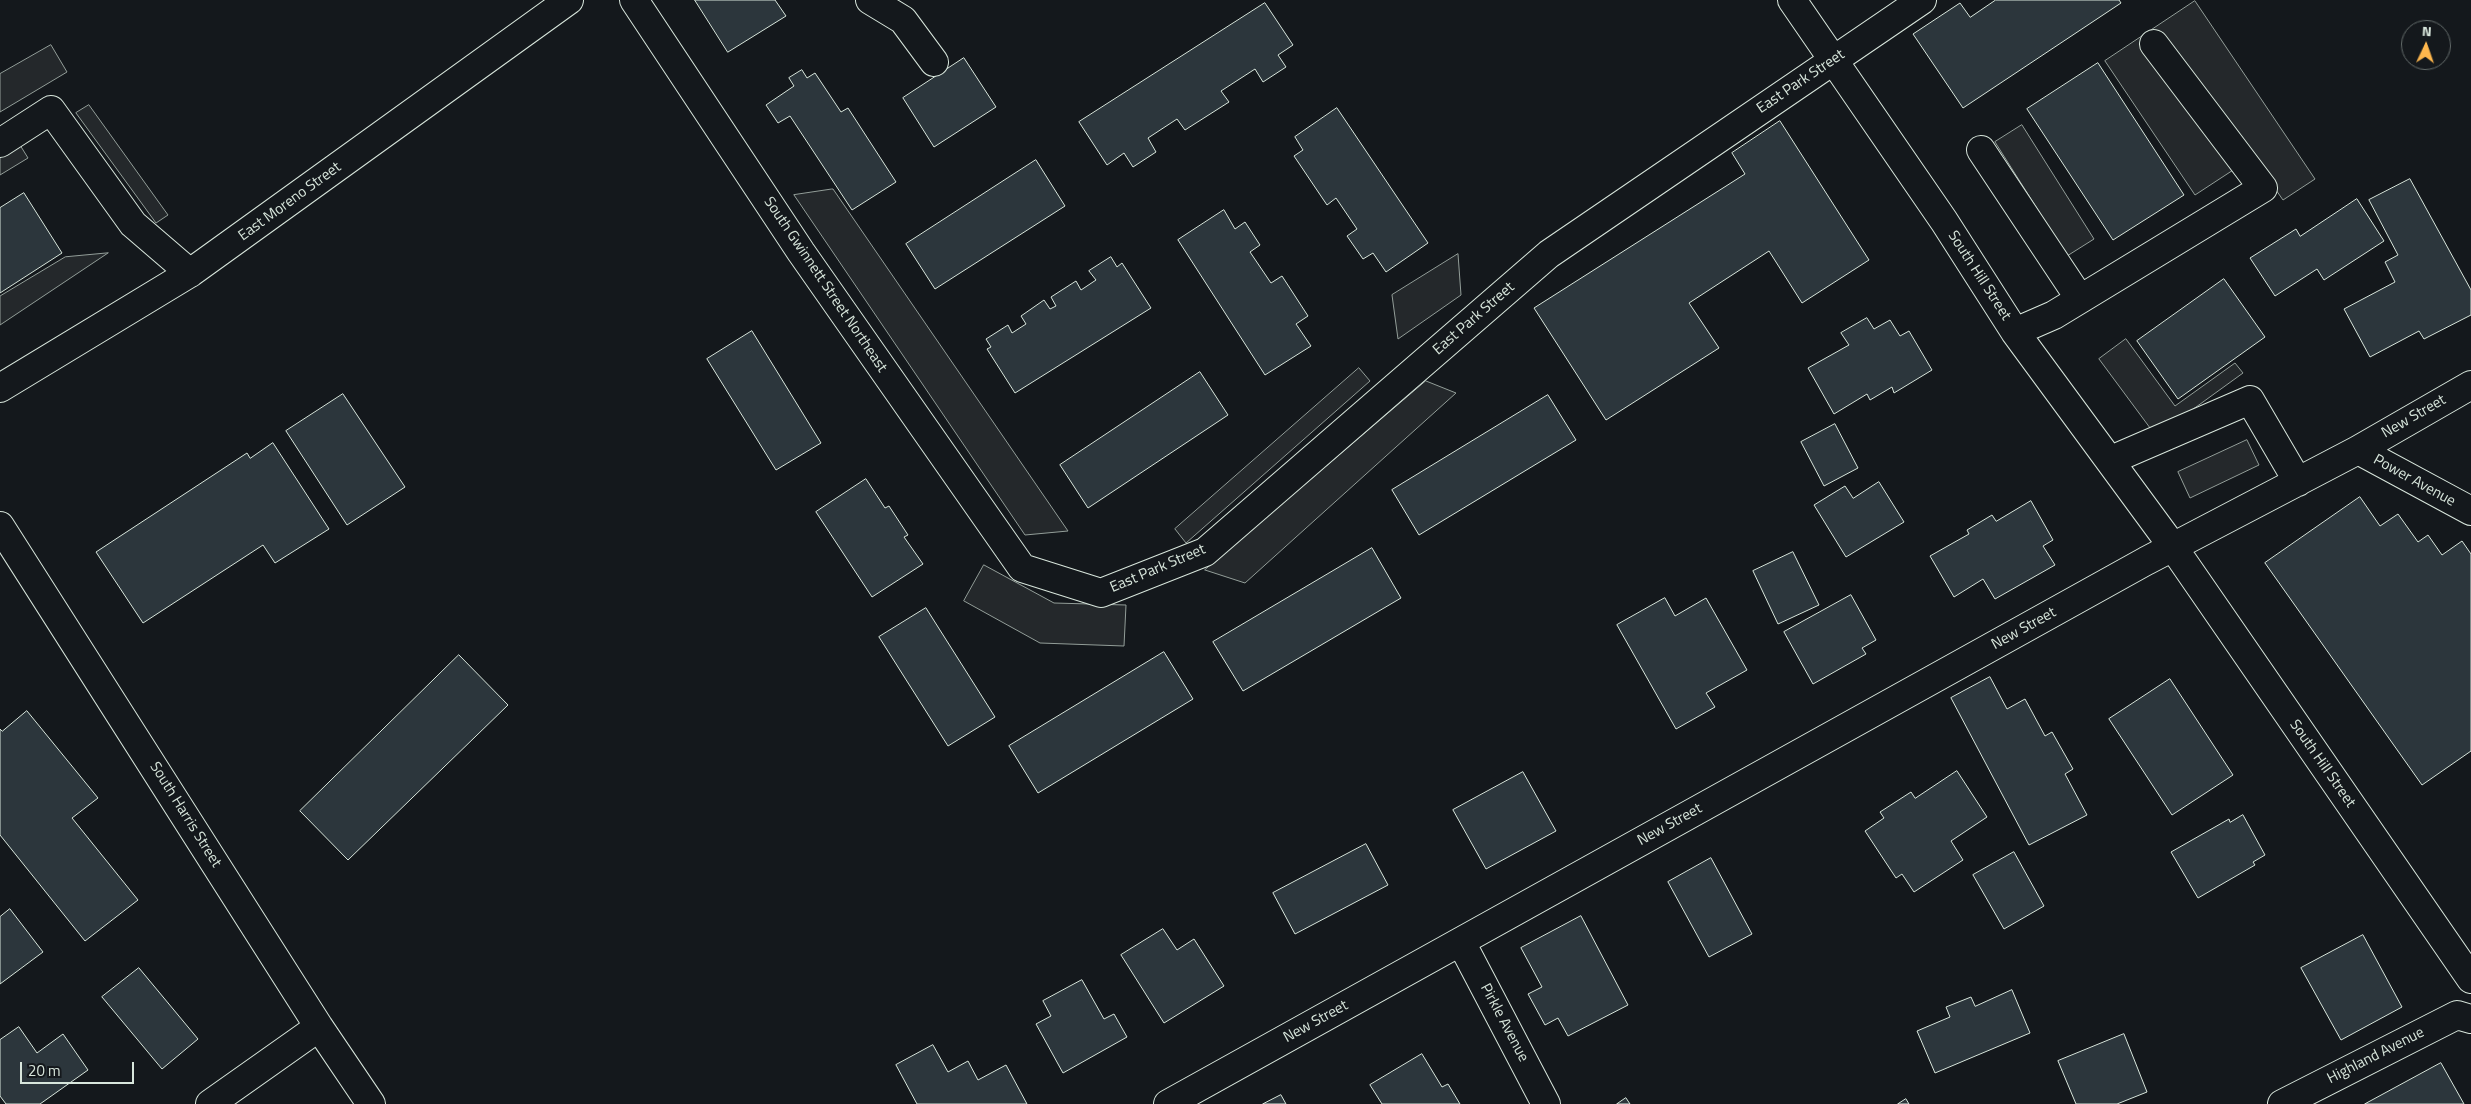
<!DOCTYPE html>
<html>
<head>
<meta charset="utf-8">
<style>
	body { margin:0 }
	#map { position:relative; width:2471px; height:1104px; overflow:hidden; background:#14181c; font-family:"Titillium Web",sans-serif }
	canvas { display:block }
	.north { position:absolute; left:2401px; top:20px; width:50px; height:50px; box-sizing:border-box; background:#14181c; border:1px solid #626a69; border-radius:50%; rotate:3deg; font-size:14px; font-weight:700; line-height:20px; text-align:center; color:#d8e6dc }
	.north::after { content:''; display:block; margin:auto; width:18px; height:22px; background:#ffb74d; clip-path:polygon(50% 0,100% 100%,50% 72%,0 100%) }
	.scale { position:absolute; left:20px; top:1062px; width:114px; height:22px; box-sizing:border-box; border:2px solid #d8e6dc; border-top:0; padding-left:6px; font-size:15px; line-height:18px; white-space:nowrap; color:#d8e6dc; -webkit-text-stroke:4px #14181c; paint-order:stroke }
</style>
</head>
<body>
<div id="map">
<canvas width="2471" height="1104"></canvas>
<div class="north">N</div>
<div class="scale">20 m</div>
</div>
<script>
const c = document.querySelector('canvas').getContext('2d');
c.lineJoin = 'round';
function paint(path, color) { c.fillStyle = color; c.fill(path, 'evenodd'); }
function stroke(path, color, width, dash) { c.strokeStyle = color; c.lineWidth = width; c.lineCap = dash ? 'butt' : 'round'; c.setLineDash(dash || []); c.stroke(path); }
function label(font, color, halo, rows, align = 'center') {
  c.font = font + ' "Titillium Web",sans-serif'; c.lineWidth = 4; c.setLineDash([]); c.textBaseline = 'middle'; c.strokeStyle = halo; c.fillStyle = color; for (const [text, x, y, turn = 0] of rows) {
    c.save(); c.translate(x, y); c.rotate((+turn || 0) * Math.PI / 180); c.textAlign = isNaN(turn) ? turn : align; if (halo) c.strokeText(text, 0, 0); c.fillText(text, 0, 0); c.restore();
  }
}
const parking = new Path2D(`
	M2195 1 2315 179 2283 200 2253 157 2195 195 2105 61Z
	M51 45 67 72 0 112V74Z
	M89 105 168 215 156 223 76 113Z
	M2022 125 2094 239 2067 256 1995 142Z
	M20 145 28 158 0 175V156Z
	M832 189H833L1068 531 1025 535 794 195Z
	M108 253 0 325V296L65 257Z
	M1458 254 1461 295 1398 339 1392 295Z
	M2126 339 2175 406 2235 363 2243 373 2156 436 2099 359Z
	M1359 368 1370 381 1186 543 1175 529Z
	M1426 381 1456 393 1245 583 1205 570Z
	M2247 440 2259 465 2190 498 2178 472Z
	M984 565 1054 603 1126 605 1124 646 1040 643 964 601Z`);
const building = new Path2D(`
	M695 0H775L786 16 728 52Z
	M1996 0H2119L2121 3 1963 108 1913 34 1960 3 1970 17Z
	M1265 3 1293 45 1278 55 1286 67 1263 82 1255 69 1221 91 1229 102 1185 130 1177 119 1148 138 1156 152 1133 167 1124 153 1107 165 1079 122Z
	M964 58 996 107 934 147 903 98Z
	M2098 63 2184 195 2113 240 2027 109Z
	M802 70 807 78 815 73 841 112 848 108 896 182 852 210 790 116 778 123 766 105 794 86 789 78Z
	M1337 108 1428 243 1386 272 1373 253 1363 259 1347 236 1357 229 1336 198 1327 205 1294 156 1303 150 1295 137Z
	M1780 121 1869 260 1802 303 1769 251 1689 303 1719 348 1606 420 1534 308 1745 174 1732 153Z
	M1036 160 1065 206 935 289 906 244Z
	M2410 179 2471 290V315L2424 339 2419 331 2370 357 2344 309 2395 282 2385 262 2398 255 2369 200Z
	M24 193 62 253 0 293V208Z
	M2357 199 2384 241 2324 280 2317 269 2275 296 2250 258 2296 229 2300 236Z
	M1224 210 1235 229 1245 222 1260 245 1250 252 1271 283 1282 276 1308 316 1296 324 1311 346 1265 375 1178 240Z
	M1111 257 1117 267 1122 263 1151 308 1015 393 987 349 991 347 986 339 1008 325 1012 333 1026 324 1021 316 1044 300 1050 309 1056 306 1051 297 1076 281 1081 290 1096 280 1089 271Z
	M2224 279 2265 337 2178 399 2137 341Z
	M1867 318 1874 329 1890 320 1900 336 1909 331 1932 370 1894 393 1892 387 1870 400 1867 394 1834 414 1808 368 1849 345 1841 333Z
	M752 331 821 443 776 470 707 359Z
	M1200 372 1228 415 1088 508 1060 465Z
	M343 394 405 487 347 525 286 431Z
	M1548 395 1576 440 1419 535 1392 490Z
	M1835 424 1858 468 1824 486 1801 442Z
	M273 443 329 529 275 563 263 545 143 623 96 552 247 453 250 458Z
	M866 479 885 508 889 506 908 535 904 537 923 564 872 597 816 512Z
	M1879 482 1904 522 1846 557 1814 505 1845 486 1853 498Z
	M2360 497 2380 526 2398 514 2418 542 2428 535 2442 555 2462 541 2471 554V751L2422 785 2265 563Z
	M2031 501 2053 540 2043 546 2055 565 1995 599 1983 579 1954 597 1930 556 1969 534 1967 530 1992 515 1996 521Z
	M1372 548 1401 598 1243 691 1213 642Z
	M1793 552 1819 605 1778 624 1753 571Z
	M1851 595 1876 640 1862 648 1866 654 1813 684 1784 632Z
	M1665 598 1675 616 1706 598 1747 670 1706 693 1715 707 1676 729 1617 625Z
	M926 608 995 717 948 746 879 637Z
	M1164 652 1193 699 1038 793 1009 746Z
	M459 655 508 705 348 860 300 811Z
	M1990 677 2007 709 2025 699 2045 736 2052 732 2073 769 2065 774 2087 815 2029 845 1951 698Z
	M2170 679 2233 775 2172 815 2109 719Z
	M27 711 98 798 72 818 138 900 85 941 0 835V729L2 731Z
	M1957 771 1987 817 1951 841 1963 860 1914 892 1902 874 1896 878 1865 831 1884 818 1880 812 1911 792 1915 798Z
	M1523 772 1556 831 1486 869 1453 810Z
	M2243 815 2265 855 2253 862 2255 865 2198 898 2171 852 2229 819 2230 822Z
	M1366 844 1388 885 1295 934 1273 893Z
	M2014 852 2044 906 2004 929 1973 875Z
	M1711 858 1752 934 1709 957 1668 882Z
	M10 909 43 952 0 984V917Z
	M1581 916 1628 1005 1568 1036 1558 1018 1545 1025 1528 994 1542 987 1521 948Z
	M1163 929 1177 950 1194 939 1224 986 1164 1023 1121 955Z
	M2363 935 2402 1007 2341 1040 2301 968Z
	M139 968 198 1039 162 1069 102 997Z
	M1082 980 1104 1019 1114 1014 1127 1037 1063 1073 1036 1024 1051 1016 1043 1001Z
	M2012 990 2030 1033 1935 1073 1917 1031 1950 1017 1946 1007 1971 997 1975 1006Z
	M19 1027 37 1053 63 1034 88 1070 40 1104H6L0 1096V1040Z
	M2124 1034 2147 1092 2117 1104H2076L2058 1061Z
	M933 1045 948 1072 968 1061 978 1080 1006 1065 1027 1104H917L896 1065Z
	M1422 1054 1442 1087 1448 1084 1460 1104H1382L1370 1085Z
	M2441 1063 2464 1104H2365Z
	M1281 1095 1286 1104H1263Z
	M1626 1098 1630 1104H1617Z
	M1906 1099 1909 1104H1898Z`);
const minor = new Path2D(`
	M634 0 801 252 1022 568 1101 593 1205 552 1549 254 1922 0
	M870 0 903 20 934 62
	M1792 0 1944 221 2015 332 2173 547 2471 979
	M0 143 51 110 133 224 190 273
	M1981 150 2080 299
	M2015 332 2054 315 2263 188 2154 44
	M0 388 190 273 569 0
	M2358 450 2471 511
	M2111 460 2250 400 2298 482
	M0 526 319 1027 371 1104
	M1461 942 1546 1104
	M210 1104 319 1027
	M1168 1104 2146 561 2358 450 2471 385
	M2282 1104 2457 1015 2471 1019`);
const streetNames = [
	["East Park Street",1801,82,-34],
	["East Moreno Street",290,202,-36],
	["South Hill Street",1979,276,57],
	["South Gwinnett Street Northeast",825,285,56],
	["East Park Street",1474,319,-41],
	["New Street",2414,417,-30],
	["Power Avenue",2414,481,29],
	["East Park Street",1158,569,-23],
	["New Street",2024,629,-29],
	["South Hill Street",2322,764,55],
	["South Harris Street",185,815,58],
	["New Street",1670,825,-29],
	["New Street",1316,1022,-29],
	["Pirkle Avenue",1504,1023,62],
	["Highland Avenue",2376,1056,-27]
];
paint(parking, '#24282b');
stroke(parking, '#939e99', 1);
paint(building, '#2c363c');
stroke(building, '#d8e6dc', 1);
stroke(minor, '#d8e6dc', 30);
stroke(minor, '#14181c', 28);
label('15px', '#d8e6dc', '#14181c', streetNames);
</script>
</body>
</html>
